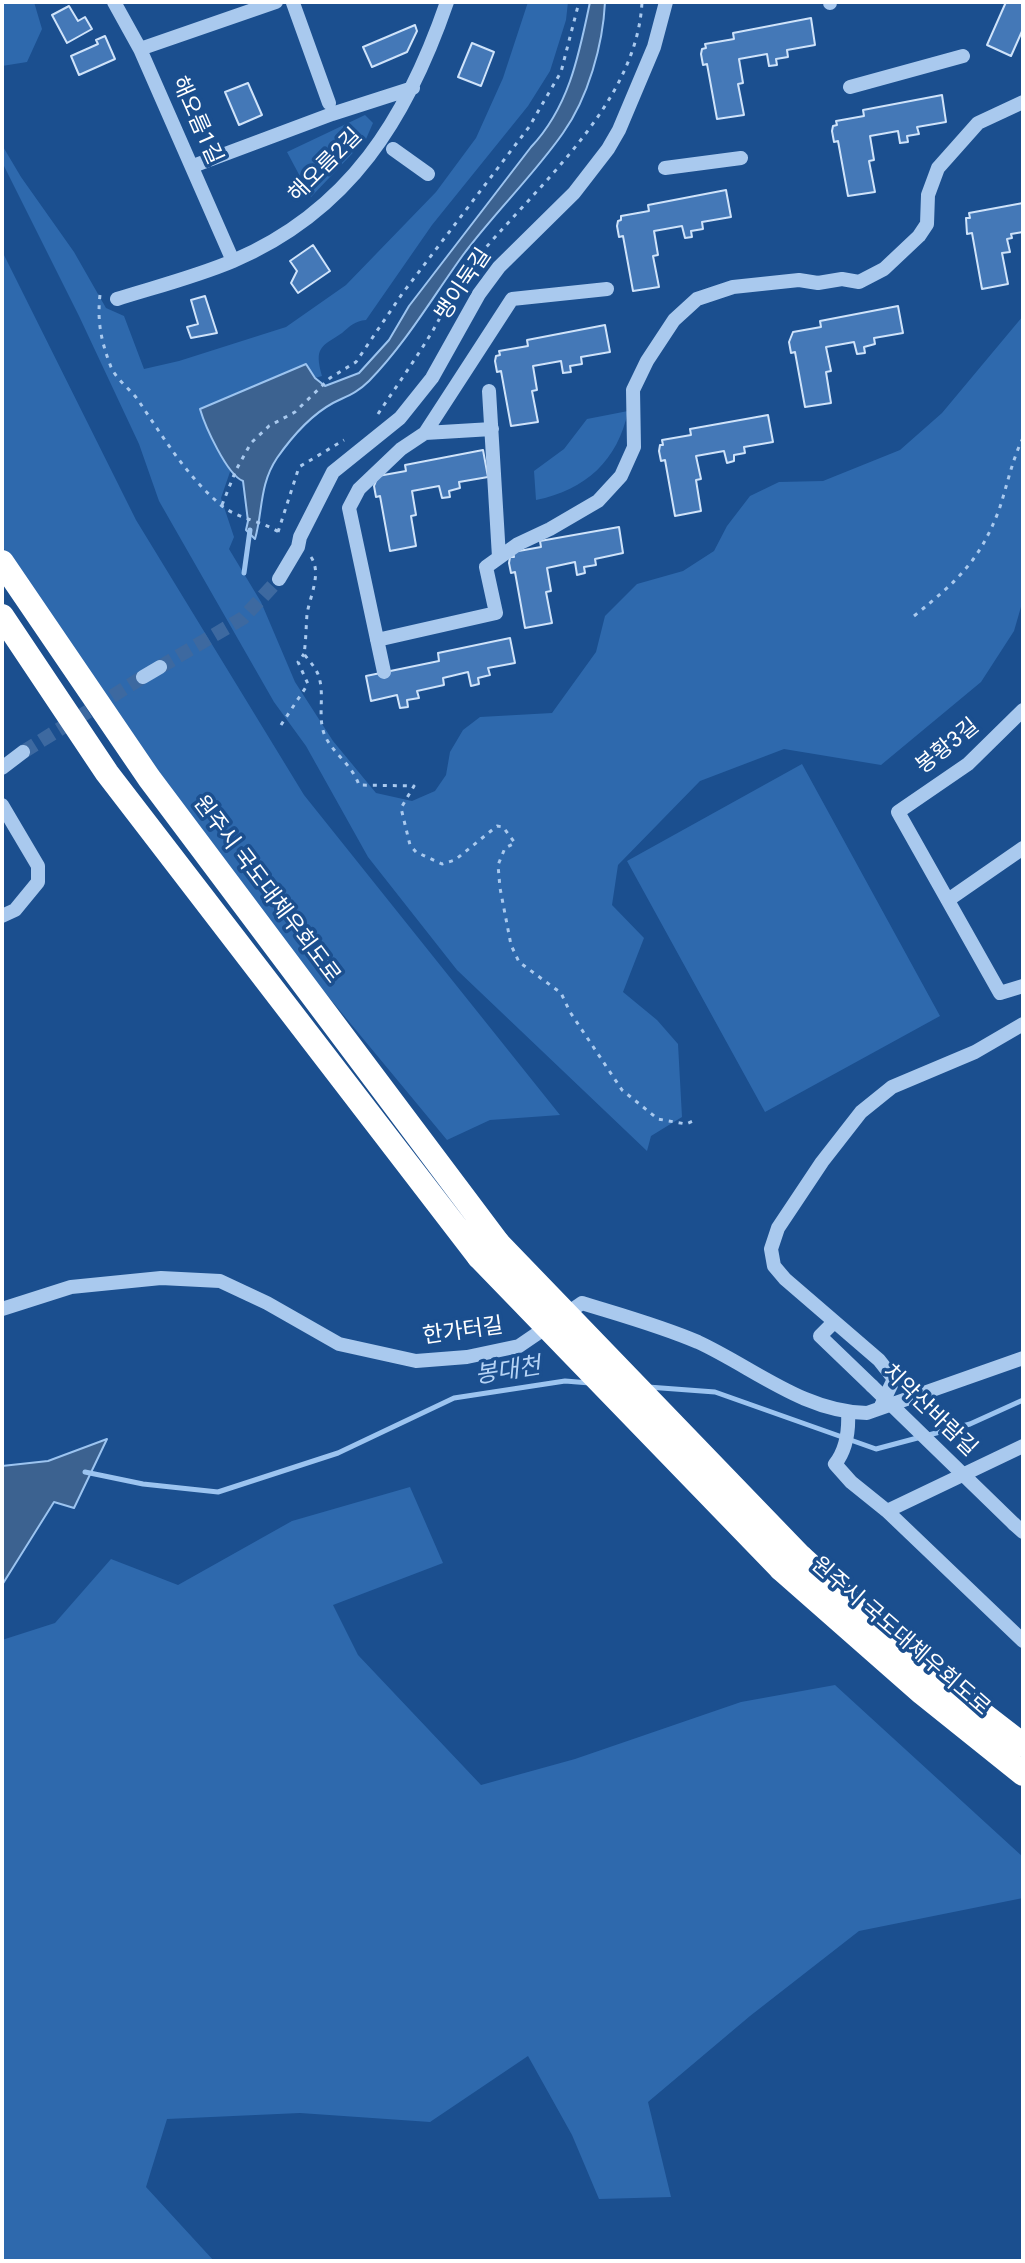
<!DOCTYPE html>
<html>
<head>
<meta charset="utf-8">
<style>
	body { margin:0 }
	#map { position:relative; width:1025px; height:2263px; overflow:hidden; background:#1b4f8f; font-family:Roboto,sans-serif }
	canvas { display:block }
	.frame { position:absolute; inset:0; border:4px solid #fff; pointer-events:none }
</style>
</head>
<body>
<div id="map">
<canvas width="1025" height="2263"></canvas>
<div class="frame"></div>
</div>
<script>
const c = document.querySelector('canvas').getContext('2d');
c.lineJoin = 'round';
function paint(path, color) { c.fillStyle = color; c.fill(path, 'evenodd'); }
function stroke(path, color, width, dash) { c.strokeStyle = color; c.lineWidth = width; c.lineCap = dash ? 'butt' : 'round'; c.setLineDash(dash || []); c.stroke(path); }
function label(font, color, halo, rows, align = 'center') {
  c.font = font + ' Roboto,"Noto Sans KR",sans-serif'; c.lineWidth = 7; c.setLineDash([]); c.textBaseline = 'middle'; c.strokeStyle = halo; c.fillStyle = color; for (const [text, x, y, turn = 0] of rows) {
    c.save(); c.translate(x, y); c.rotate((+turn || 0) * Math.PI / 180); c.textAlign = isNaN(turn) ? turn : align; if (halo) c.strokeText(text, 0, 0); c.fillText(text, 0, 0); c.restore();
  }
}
const green = new Path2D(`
	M2 2H34L42 29 27 62 2 66Z
	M528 2H568L566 20 550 71 528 106 432 225 366 320C355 321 350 326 342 333 321 347 314 347 322 376L315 378 231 469 221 498 234 537 229 549 261 602 295 682 333 741 376 793 412 801 435 791 446 775 450 752 463 730 480 717 552 713 596 652 605 616 637 584 683 571 714 551 727 526 750 496 779 482 823 481 900 450 942 413 1023 316V600L1014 631 981 682 881 765 784 749 700 781 618 865 612 905 644 938 623 992 657 1020 678 1044 682 1117 651 1136 647 1151 457 970 368 857 306 746 274 702 159 501 139 444 79 316 2 162V145L21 177 74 252 106 308 124 316 144 369 179 361 286 327 346 285 436 192 476 138 503 78Z
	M365 115 373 123 366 139 311 197 287 152Z
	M2 251 136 520 304 795 560 1115 490 1120 447 1140 254 907 101 693 2 546Z
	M628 411C618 460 586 490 536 500L534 471 564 449 587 419Z
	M802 764 940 1016 765 1112 627 861Z
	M410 1487 443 1563 333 1605 358 1655 481 1785 575 1759 741 1702 835 1685 1023 1857V1898L859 1931 750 2016 648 2102 671 2197 599 2199 572 2135 528 2056 430 2122 300 2113 167 2119 146 2187 214 2261H2V1640L55 1623 111 1559 178 1585 292 1521Z`);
const water = new Path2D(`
	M590 2H605C603 45 588 98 563 133 533 176 494 213 463 255 432 298 406 343 369 381 357 393 347 396 333 403 311 415 291 438 277 458 259 485 263 511 255 539L246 530 248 521 243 481C227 475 205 426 200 409L306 364 315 378 325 386 359 373 389 340 409 306 531 147C569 107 579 55 590 2Z
	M107 1439 74 1508 54 1502 2 1585V1466L48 1461Z`);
const stream = new Path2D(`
	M244 573 250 530
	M648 1387 715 1392 876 1449 970 1424 1023 1400
	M85 1472 143 1484 218 1492 338 1453 454 1398 565 1381 590 1383`);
const building = new Path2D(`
	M1006 2H1023V29L1011 56 987 45Z
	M69 6 78 21 85 17 92 29 67 43 52 15Z
	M811 18 815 45 787 50 788 57 776 59 777 65 769 66 767 54 739 59 743 83 738 84 744 115 717 119 707 64 703 65 701 54 702 49 706 48 705 44 734 39 733 33Z
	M415 25 417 31 407 52 372 67 363 47Z
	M105 36 115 59 79 75 71 56 98 44 96 40Z
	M472 43 494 52 481 86 458 77Z
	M248 83 262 115 239 125 225 92Z
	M942 95 946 122 917 127 919 134 907 136 908 142 900 143 898 131 870 136 874 160 869 161 875 192 848 196 838 141 834 142 832 131 833 126 837 125 836 121 864 116 863 110Z
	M726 190 731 217 702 222 703 229 691 231 692 237 685 238 682 226 654 231 658 255 653 256 659 287 633 291 623 236 619 237 617 226 618 221 621 220V216L649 211 648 205Z
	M1023 203V232L1011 234 1012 238 1007 239 1010 252 1002 253 1008 284 982 289 972 233 967 234 966 218H970L969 213Z
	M313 245 330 271 298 293 291 283 297 271 290 261Z
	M205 296 217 333 191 338 187 327 198 324 191 300Z
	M898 306 903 333 874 338 875 344 864 347 865 353 857 354 854 342 826 347 831 371 826 372 831 403 805 407 795 352 791 353 789 342 793 332 821 327 820 321Z
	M605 325 610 352 581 357 582 364 570 366 571 372 563 373 561 361 533 366 537 390 532 391 538 422 511 426 501 371 497 372 495 361 496 356 500 355 499 351 528 346 527 340Z
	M768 415 773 442 744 447 745 453 734 455V461L727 463 724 451 696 456 701 479 696 480 701 511 675 516 665 460 661 461 659 451 660 445H663L662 440 691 435 690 429Z
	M483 450 488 477 459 482 460 488 449 491 450 497 442 498 439 486 412 491 416 515 411 516 416 546 390 551 380 496 376 497 374 486 378 476 406 471 405 465Z
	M619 527 623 553 595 559 596 565 584 567 585 573 577 575 575 562 547 568 551 591 546 592 552 623 525 628 515 572 511 573 509 563 510 557H514L513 552 541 547 540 541Z
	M510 638 515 663 488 668 490 675 478 678 479 684 471 686 468 672 443 678 444 685 417 691 419 698 407 700 408 707 400 708 397 695 371 701 366 676 439 661 438 653Z`);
const minorTunnel = new Path2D(`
	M160 667 243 618 279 579
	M23 752 143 677`);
const path = new Path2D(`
	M100 295C97 321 101 341 111 367 116 379 130 389 138 400 163 437 187 477 222 506 240 520 265 521 283 535
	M378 414C396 387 415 360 432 332 445 310 456 284 472 264 533 189 637 105 642 2
	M222 505 236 470 251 443 269 426 295 412 330 378 356 362 402 294 529 127 561 72 579 2
	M278 532 299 467 344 440
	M311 557C322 573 310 596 307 614 306 627 306 641 304 654 311 663 318 670 320 681 324 699 317 721 326 738 335 755 352 765 359 785L414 786 401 808 410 845 416 852 442 864 455 860 497 826 503 827 515 843 505 848 498 865 500 888 511 945 519 962 561 993 570 1012 622 1090 658 1119 686 1124 693 1121
	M914 616C957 581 979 562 999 510 1007 486 1012 460 1023 438
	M281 725 308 684 298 662 304 654`);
const minor = new Path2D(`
	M114 2 140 49 233 261
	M293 3 329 103
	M830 3V2
	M140 49 276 2
	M850 87 963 56
	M393 149 428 174
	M193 166 332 114 413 88
	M665 168 741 158
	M117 299C155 287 195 277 233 261 350 211 407 118 447 2
	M489 391 499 557
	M425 433 492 429
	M279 579 298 547 300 537 333 472 400 418 432 378 479 294 499 267 574 193 608 149 619 130 654 47 666 2
	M377 640 496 613 486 567 518 544 550 529 598 501 621 476 634 447 633 390 647 361 674 320 697 299 733 287 799 280 818 283 842 279 859 282 884 269 919 236 927 224 928 195 938 168 978 123 1023 102
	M384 672 349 508 359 489 401 449 425 433 512 299 607 289
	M143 677 160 667
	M1023 710 968 764 898 812 1000 993 1023 986
	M2 768 23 752
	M2 805 38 866V882L15 910 2 916
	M948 900 1023 848
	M2 1309 71 1287 161 1278 220 1281 267 1303 339 1344 416 1361 467 1357 519 1346 582 1303C621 1315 661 1326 698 1342 754 1368 804 1412 867 1413L1023 1358
	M834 1322 820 1336 872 1386
	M881 1406 894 1379 879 1360 785 1279 774 1266 771 1249 778 1228 822 1162 861 1112 892 1087 975 1052 1023 1024
	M848 1412C849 1430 846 1450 835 1464L851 1482 887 1511 1023 1446
	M887 1511 1023 1641
	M1014 1524 1023 1532`);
const highway = new Path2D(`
	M2 562 149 778 498 1243
	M2 616 107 773 479 1257
	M801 1557 922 1667 1023 1745
	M781 1569 922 1693 1023 1774`);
const minorBridge = new Path2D(`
	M872 1386 1014 1524`);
const highwayBridge = new Path2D(`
	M498 1243 801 1557
	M479 1257 781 1569`);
const streetNames = [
	["해오름1길",196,121,66],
	["해오름2길",326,166,-45],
	["뱅이둑길",464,285,-56],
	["봉황3길",948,747,-39],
	["원주시 국도대체우회도로",266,890,53],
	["한가터길",463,1332,-8],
	["치악산바람길",929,1411,44],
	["원주시 국도대체우회도로",900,1637,41]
];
const waterNames = [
	["봉대천",508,1372,-9]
];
paint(green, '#2e69ad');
paint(water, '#3c6290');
stroke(water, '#9cc4f0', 2);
stroke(stream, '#9cc4f0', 5);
paint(building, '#4478b7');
stroke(building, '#cfe3fa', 2);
stroke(minorTunnel, '#3d69a0', 14, [14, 7]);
stroke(path, '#a9c9ee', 3, [4, 6]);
stroke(minor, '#a9c9ee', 14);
stroke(highway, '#fff', 24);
stroke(minorBridge, '#a9c9ee', 14);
stroke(highwayBridge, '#fff', 24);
label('22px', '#fff', '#1b4f8f', streetNames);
label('italic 24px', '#b5d3f5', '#1b4f8f', waterNames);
</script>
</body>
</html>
